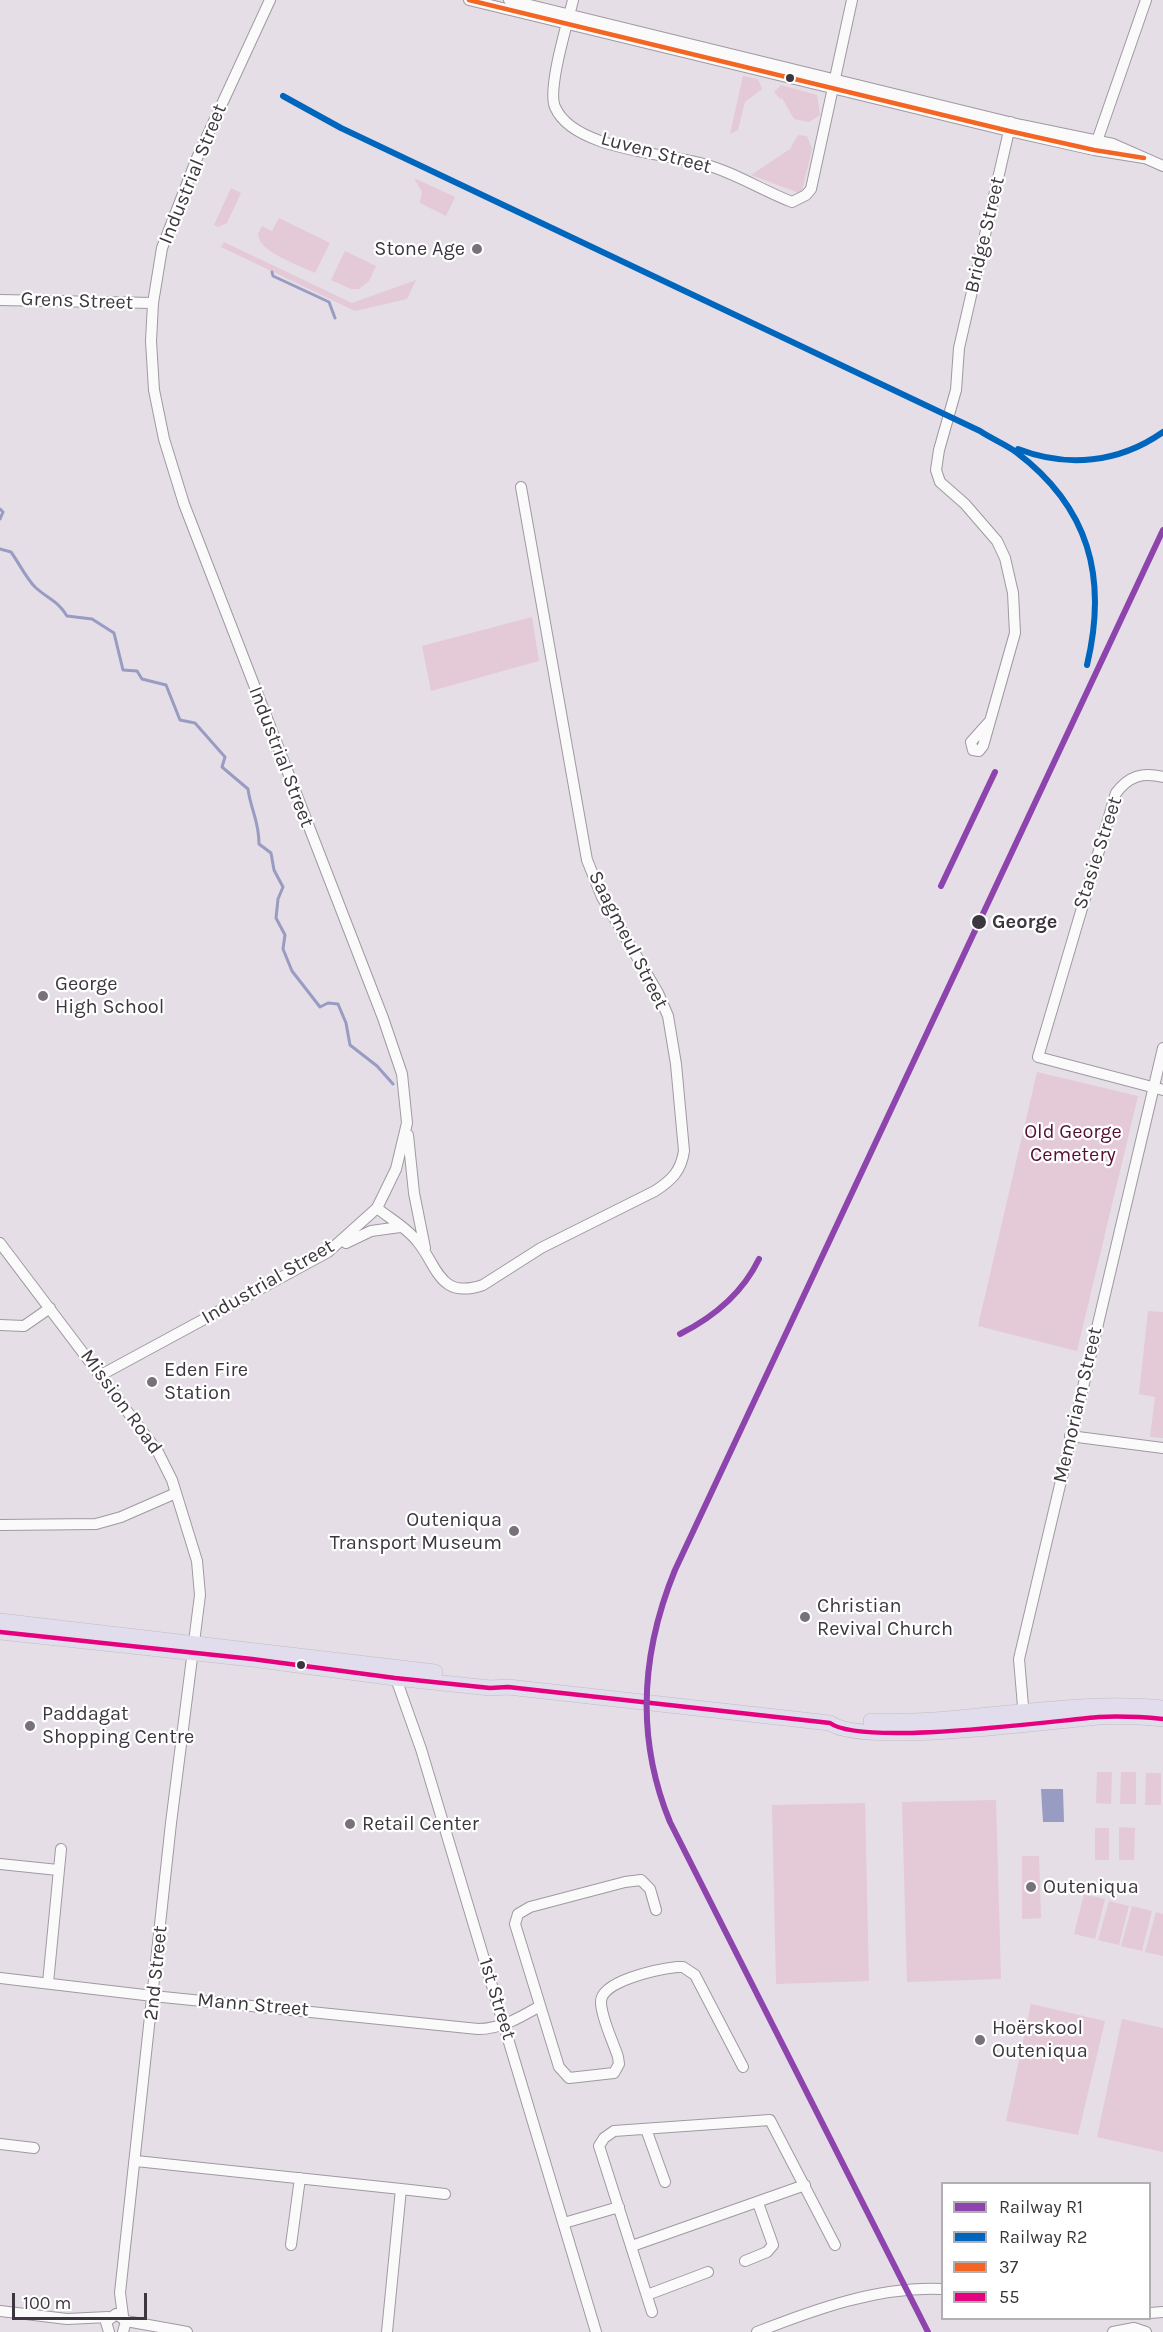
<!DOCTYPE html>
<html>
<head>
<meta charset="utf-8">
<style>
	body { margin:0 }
	#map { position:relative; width:1163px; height:2332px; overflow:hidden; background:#e5dee7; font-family:Karla,sans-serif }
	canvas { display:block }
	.legend { position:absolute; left:941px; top:2182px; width:210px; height:138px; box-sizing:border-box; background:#fff; border:2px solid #b1afb2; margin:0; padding:8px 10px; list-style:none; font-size:18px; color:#3c373e }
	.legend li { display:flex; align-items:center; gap:12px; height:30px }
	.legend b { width:30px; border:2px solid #b1afb2 }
	.scale { position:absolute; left:12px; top:2293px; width:135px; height:27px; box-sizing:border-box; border:3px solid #3c373e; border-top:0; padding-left:8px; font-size:18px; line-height:21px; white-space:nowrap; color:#3c373e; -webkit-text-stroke:4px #fff; paint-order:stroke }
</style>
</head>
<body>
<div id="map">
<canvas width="1163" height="2332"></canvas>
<ul class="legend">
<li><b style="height:8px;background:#8e44ad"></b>Railway R1</li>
<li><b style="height:8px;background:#0065bd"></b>Railway R2</li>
<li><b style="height:8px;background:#f26522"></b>37</li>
<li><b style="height:8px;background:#e5007d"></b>55</li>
</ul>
<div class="scale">100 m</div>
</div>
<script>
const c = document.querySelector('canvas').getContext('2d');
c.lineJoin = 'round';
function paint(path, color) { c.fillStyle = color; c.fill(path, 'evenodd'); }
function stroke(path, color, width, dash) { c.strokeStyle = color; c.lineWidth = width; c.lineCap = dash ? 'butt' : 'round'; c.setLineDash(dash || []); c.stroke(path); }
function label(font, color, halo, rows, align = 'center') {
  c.font = font + ' Karla,sans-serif'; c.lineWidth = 4.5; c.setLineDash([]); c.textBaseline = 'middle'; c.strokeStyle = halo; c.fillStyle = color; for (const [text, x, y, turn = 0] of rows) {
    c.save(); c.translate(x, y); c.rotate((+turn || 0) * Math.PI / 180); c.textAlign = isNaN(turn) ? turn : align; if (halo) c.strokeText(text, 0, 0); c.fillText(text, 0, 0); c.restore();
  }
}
const green = new Path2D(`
	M743 76 758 79 762 89 745 102 738 130 730 134Z
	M781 85 817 95 820 115 809 122 794 119 782 98 780 99 774 92Z
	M798 135 807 136 812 149 802 191 799 193 751 175 790 149Z
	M414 178 455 197 446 216 420 203 422 192Z
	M231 188 241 193 227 223 218 227 214 225Z
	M279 218 330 243 315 273C301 266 258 252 258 234L262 226 272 231Z
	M224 242 352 303 416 280 407 299 355 311 221 247Z
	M345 251 376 266 369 281 359 289H351L331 280Z
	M532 617 539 661 431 691 422 646Z
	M1037 1072 1138 1096 1077 1351 978 1326Z
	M1148 1311 1163 1312V1438L1150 1437 1155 1397 1139 1394Z
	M1097 1772H1112L1111 1804 1096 1803Z
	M1121 1772H1136V1804H1120Z
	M1146 1773H1161V1805H1145Z
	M996 1800 1001 1979 907 1982 902 1802Z
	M865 1803 869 1981 776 1984 772 1805Z
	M1119 1827 1135 1828 1134 1860H1119Z
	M1095 1828H1109V1860H1095Z
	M1022 1856H1039L1041 1918 1022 1919Z
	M1084 1894 1105 1899 1095 1939 1074 1934Z
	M1109 1901 1129 1906 1119 1945 1098 1940Z
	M1132 1906 1152 1911 1142 1951 1121 1946Z
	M1156 1912 1163 1914V1956L1145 1952Z
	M1031 2004 1105 2021 1078 2135 1006 2121Z
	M1122 2019 1163 2028V2152L1097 2137Z`);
const water = new Path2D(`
	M1041 1789H1063L1064 1822H1043Z`);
const stream = new Path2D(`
	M272 272 273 276 329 302 335 318
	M0 509 3 512 0 519
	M0 549 11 552C19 563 26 578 35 587 48 599 57 600 67 616L92 619 114 633 123 670 137 671 142 679 166 685 180 720 195 723 225 757 222 767 248 789C251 811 259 820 259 844L271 853 274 870 283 887 278 899 276 918 285 935 283 949 292 971 320 1007 328 1003 338 1004 346 1023 350 1045 377 1066 393 1084`);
const minor = new Path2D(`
	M469 0 1009 131 1094 150 1144 158
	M509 0 1021 125 1113 144 1163 166
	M573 0C568 21 547 89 555 107 573 149 662 153 700 163 732 171 761 190 792 202L806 195 811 189 852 0
	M1096 144 1146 0
	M0 300 153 303
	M988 723 971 742 973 750 979 751 983 746 1015 633 1013 593 1005 558 997 541 965 504 940 482 936 470 939 450 956 390 959 348 1011 122
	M1163 777C1142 772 1129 776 1116 793L1038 1057 1163 1090
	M408 1135 414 1193 425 1248
	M377 1208C389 1218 407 1228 417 1241 438 1266 439 1300 483 1285L541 1248 655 1191C672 1180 681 1171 684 1151L676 1064 668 1016 658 993 602 897 587 860 521 487
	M0 1243 158 1452 172 1480 197 1561 200 1595 171 1823 120 2293 123 2316
	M346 1243 371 1231 400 1227
	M0 1325 24 1326 50 1308
	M101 1375 328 1252 377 1208 396 1169 407 1123 402 1074 383 1018 184 504 164 439 154 390 151 341 153 303 162 248 197 158 270 0
	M1070 1436 1163 1448
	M0 1525 96 1524 121 1517 176 1493
	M394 1673 421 1749 596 2332
	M1024 1718 1019 1659 1163 1048
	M0 1864 58 1870
	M656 1910 650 1889 641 1880 625 1882 530 1907 518 1914 515 1924 559 2067 569 2078 614 2073 619 2064 618 2057C613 2041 602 2020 601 2003 599 1981 659 1969 677 1967H683L695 1975 743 2067
	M0 1978 153 1996 478 2029C501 2029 521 2017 540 2006
	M48 1983 61 1849
	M646 2129 665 2182
	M0 2144 34 2148
	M136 2161 401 2189 387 2332
	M401 2189 445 2194
	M564 2223 619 2207
	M291 2245 300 2178
	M632 2246 805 2185
	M745 2261 767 2252 773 2245 758 2203
	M647 2295 708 2272
	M0 2311 67 2319 108 2317
	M652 2312 599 2146 604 2138 614 2131 770 2120 835 2245
	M1150 2313 1163 2312
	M126 2321 187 2332
	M109 2332 106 2322 116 2314 126 2321 123 2332
	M757 2332C816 2309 879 2286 942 2289
	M1113 2332 1134 2328 1146 2332`);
const highway = new Path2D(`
	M0 1621 435 1672
	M0 1632 252 1659 395 1678 490 1688 508 1687 830 1723C863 1747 1051 1721 1099 1717 1120 1716 1142 1717 1163 1719
	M871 1721C969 1725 1065 1698 1163 1708`);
const bus1 = new Path2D(`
	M469 0 1009 131 1094 150 1144 158`);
const bus2 = new Path2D(`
	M0 1632 252 1659 395 1678 490 1688 508 1687 830 1723C863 1747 1051 1721 1099 1717 1120 1716 1142 1717 1163 1719`);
const rail1 = new Path2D(`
	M941 886 995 772
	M680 1334C714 1317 742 1294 759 1259
	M928 2332 670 1822C636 1739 641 1653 675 1570L1163 530`);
const rail2 = new Path2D(`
	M283 96 341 128 980 431C992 439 1005 444 1016 452 1089 507 1108 577 1087 665
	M1018 449C1067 468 1119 463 1163 432`);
const markers = [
	[790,78,5,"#3c373e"],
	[477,249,6,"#777179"],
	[979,922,8,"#3c373e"],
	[43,996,6,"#777179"],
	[152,1382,6,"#777179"],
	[514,1531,6,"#777179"],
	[805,1617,6,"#777179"],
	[301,1665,5,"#3c373e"],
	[30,1726,6,"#777179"],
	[350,1824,6,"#777179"],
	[1031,1887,6,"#777179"],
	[980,2040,6,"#777179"]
];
const streetNames = [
	["Luven Street",656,153,15],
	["Industrial Street",193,174,-68],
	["Bridge Street",985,235,-77],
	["Grens Street",77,301,2],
	["Industrial Street",281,757,69],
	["Stasie Street",1098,853,-72],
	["Saagmeul Street",628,940,63],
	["Industrial Street",268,1282,-30],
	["Mission Road",121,1402,54],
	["Memoriam Street",1078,1405,-77],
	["2nd Street",156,1973,-84],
	["1st Street",497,1999,73],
	["Mann Street",253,2005,5]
];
const poiNames = [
	["Stone Age",465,249,"right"],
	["George",55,984],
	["High School",55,1007],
	["Eden Fire",164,1370],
	["Station",164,1393],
	["Outeniqua",502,1520,"right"],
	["Transport Museum",502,1543,"right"],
	["Christian",817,1606],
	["Revival Church",817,1629],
	["Paddagat",42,1714],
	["Shopping Centre",42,1737],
	["Retail Center",362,1824],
	["Outeniqua",1043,1887],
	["Hoërskool",992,2028],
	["Outeniqua",992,2051]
];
const stopNames = [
	["George",992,922]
];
const parkNames = [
	["Old George",1073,1132],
	["Cemetery",1073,1155]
];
paint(green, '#e4c9d6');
paint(water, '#999cc2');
stroke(stream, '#999cc2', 3);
stroke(minor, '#9f99a0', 12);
stroke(highway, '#c0bcc1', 16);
stroke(minor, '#fbfafb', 10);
stroke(highway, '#e2ddec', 15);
stroke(bus1, '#f26522', 4.5);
stroke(bus2, '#e5007d', 4.5);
stroke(rail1, '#8e44ad', 6);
stroke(rail2, '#0065bd', 6);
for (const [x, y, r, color] of markers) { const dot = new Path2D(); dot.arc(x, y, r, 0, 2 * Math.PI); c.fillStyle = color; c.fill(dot); stroke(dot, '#fff', 2); }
label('20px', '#3c373e', '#fff', streetNames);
label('20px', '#3c373e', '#fff', poiNames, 'left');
label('bold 20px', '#3c373e', '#fff', stopNames, 'left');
label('20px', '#560f34', '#fff', parkNames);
</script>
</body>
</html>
